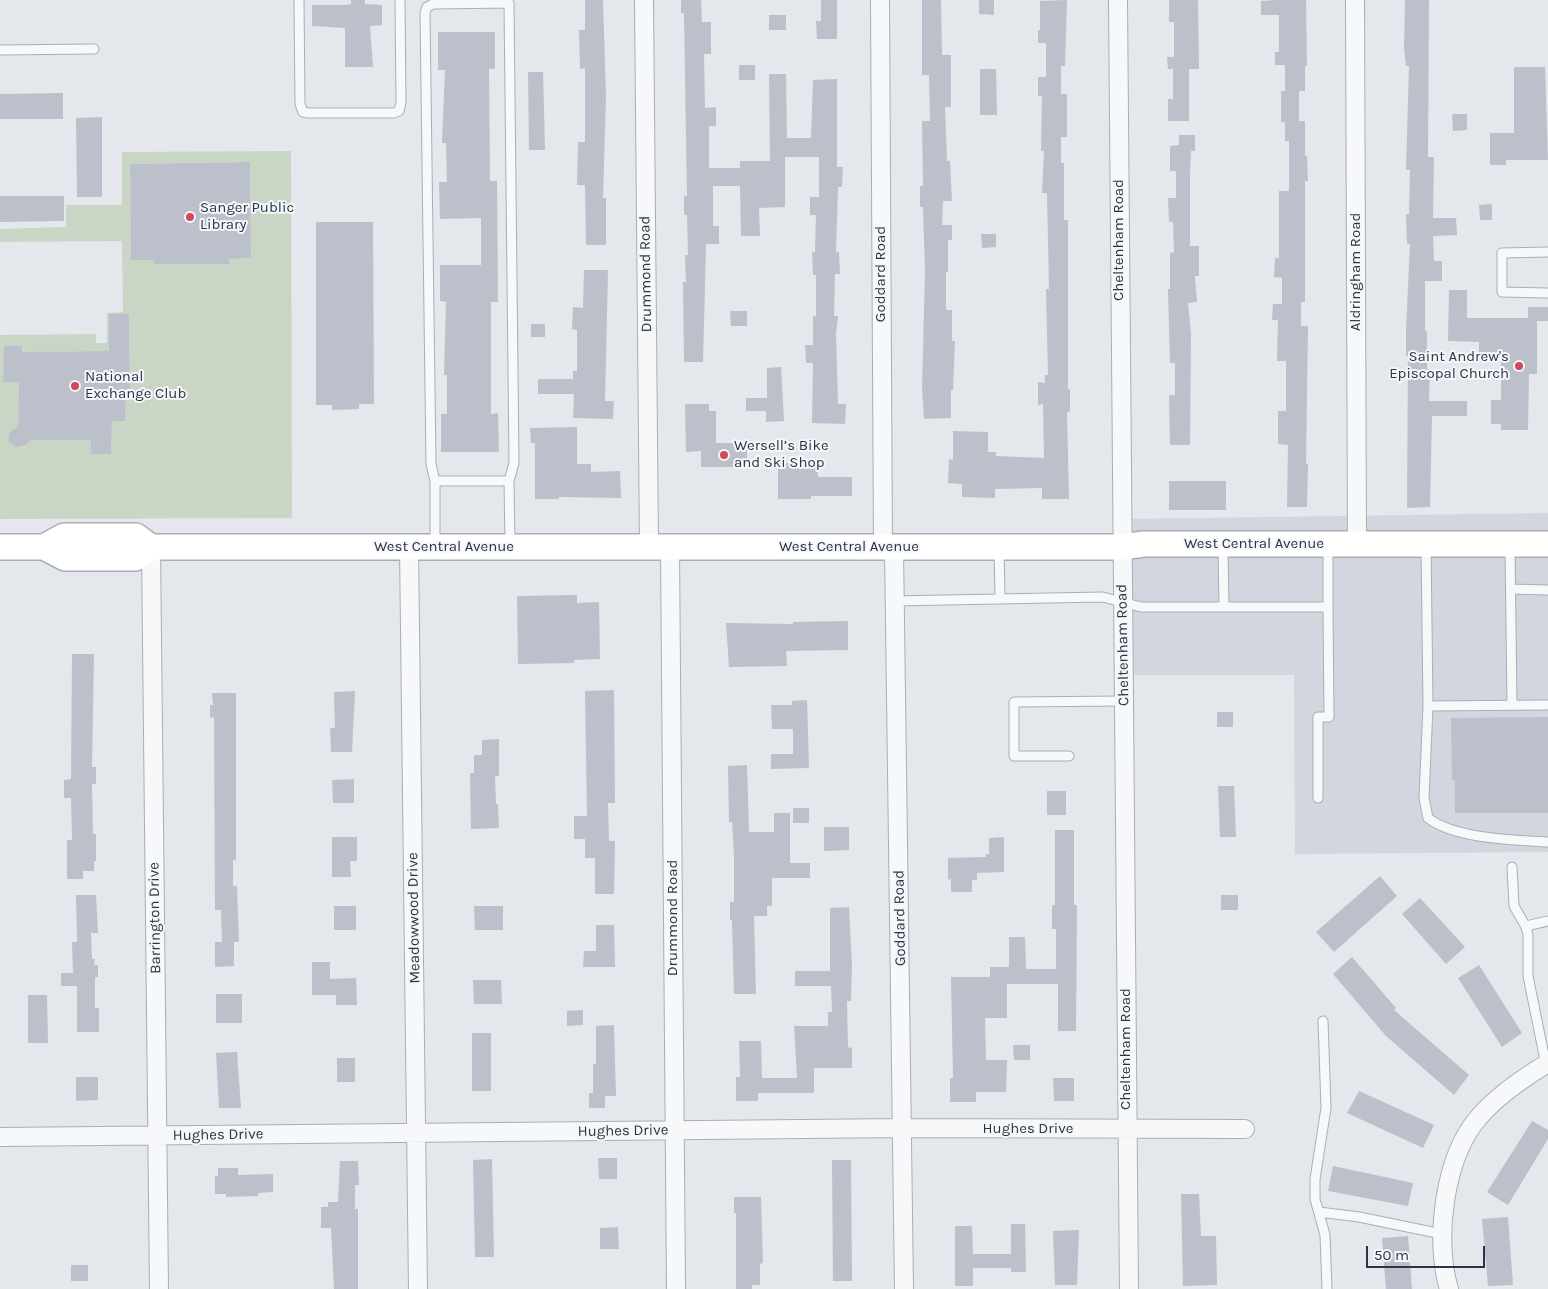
<!DOCTYPE html>
<html>
<head>
<meta charset="utf-8">
<style>
	body { margin:0 }
	#map { position:relative; width:1548px; height:1289px; overflow:hidden; background:#e4e7ec; font-family:Karla,sans-serif }
	canvas { display:block }
	.scale { position:absolute; left:1366px; top:1246px; width:119px; height:22px; box-sizing:border-box; border:2px solid #2b3445; border-top:0; padding-left:6px; font-size:15px; line-height:18px; white-space:nowrap; color:#2b3445; -webkit-text-stroke:4px #f4f6f9; paint-order:stroke }
</style>
</head>
<body>
<div id="map">
<canvas width="1548" height="1289"></canvas>
<div class="scale">50 m</div>
</div>
<script>
const c = document.querySelector('canvas').getContext('2d');
c.lineJoin = 'round';
function paint(path, color) { c.fillStyle = color; c.fill(path, 'evenodd'); }
function stroke(path, color, width, dash) { c.strokeStyle = color; c.lineWidth = width; c.lineCap = dash ? 'butt' : 'round'; c.setLineDash(dash || []); c.stroke(path); }
function label(font, color, halo, rows, align = 'center') {
  c.font = font + ' Karla,sans-serif'; c.lineWidth = 4; c.setLineDash([]); c.textBaseline = 'middle'; c.strokeStyle = halo; c.fillStyle = color; for (const [text, x, y, turn = 0] of rows) {
    c.save(); c.translate(x, y); c.rotate((+turn || 0) * Math.PI / 180); c.textAlign = isNaN(turn) ? turn : align; if (halo) c.strokeText(text, 0, 0); c.fillText(text, 0, 0); c.restore();
  }
}
const built = new Path2D(`
	M1548 513V852L1295 854 1294 675H1130L1129 519Z`);
const green = new Path2D(`
	M291 151 292 518 0 519V335L96 334V343H107V313L123 312 122 241 0 242V229L66 227V205H122V152ZM250 162 251 258 229 259V264H154V260H131L130 164ZM109 314H129L130 390 126 391 125 421H112L111 454H91V440H31C23 447 18 448 8 442L9 433 18 426 19 382H3L5 346H22V363L42 352 109 351Z`);
const building = new Path2D(`
	M351 0H365V4L382 5V25L370 26 373 67H345V28L312 26V5H345L351 4Z
	M585 0H603L606 97 603 198H606V245H586L585 185H577L578 142H585V68L580 69 579 30H585Z
	M681 0H701L702 22H711V54H704L705 108 716 107V126H709V168H740V161H770L769 74H786L787 138H811L813 80 837 79V167H843L842 187H838L836 252H839L840 274H835L834 316H838L836 334 838 404H846L845 424 812 423 813 363H806L805 345H813V316H816V275H813L812 252H815L816 215H810V197H819V157H785V207L759 208 760 236H741L740 186H713V226H719V244H706L703 362H684L683 282H686L685 255H688L687 215H684V196H687L686 138 684 13H681Z
	M821 0H837V39H817L816 21H821Z
	M922 0H941L942 55H951V107H945L947 161H950L952 201H943L942 225H952V240H948V272H946V310H952V341H955L953 390H951V418L924 419 922 389 925 272 923 207H920V186H923L922 121H930L929 75H922Z
	M979 0H994V15L979 14Z
	M1067 0 1065 66H1061V94H1067V137H1061V163H1064V220H1068V389H1070V412H1067L1069 499H1042V488L995 489V498L962 497V484L948 483 949 459 953 460V431L988 432V452H996V456L1044 458 1043 404 1038 405V382L1045 383V375H1048L1046 289H1049L1047 193H1042L1044 151H1041L1042 96H1038V77H1046V43H1038V30H1040V1Z
	M1169 0H1198L1199 69H1189V121H1168V99H1173V69H1168L1167 57H1174V22H1169Z
	M1276 0H1306L1307 66H1305V91H1299V121H1305V156H1307L1308 181H1305V302H1301V326H1308L1306 464H1308L1307 507H1287L1288 445 1278 444V411H1286V361H1277L1278 320H1272L1273 304H1282V278L1274 277 1275 258H1279V191H1289V141H1285V122H1281V91H1285V65H1275V52H1279V15H1261V1Z
	M1405 0H1429L1428 157H1434L1433 218H1456L1457 235 1433 236 1434 261H1442V281H1425V331H1427V369H1430L1429 401H1467V416H1432L1430 507 1407 508 1408 356H1406V330L1410 244H1407L1406 214H1409L1410 170H1406L1409 66H1406L1404 49Z
	M769 15H786V30H769Z
	M438 32H495V69H489L490 181H497L498 302H491V414L498 413 499 452H441V414H447V375H444L446 302 440 301V265H481V218L440 219 439 182H447L446 143H442L445 70H438Z
	M739 65H755V80H739Z
	M1514 67H1545L1548 160H1506V165H1490V133H1514Z
	M980 69H996L997 115H980Z
	M528 72H543L545 150H529Z
	M63 93V119H0V94Z
	M1452 114H1467V130L1453 131Z
	M102 117V197H77L76 118Z
	M1179 135H1195V151H1191L1190 171V246H1199V276H1195L1197 302 1188 303 1191 334 1190 445H1170L1169 395H1175V363H1170L1168 289H1170V253L1174 252 1173 222H1169L1168 198H1176V171H1170V146L1179 145Z
	M250 162 251 258 229 259V264H154V260H131L130 164Z
	M0 196H64V221L0 222Z
	M1492 204V220H1480L1479 205Z
	M316 222H373L374 404H359V409L332 410V405H316Z
	M981 234H996V247L982 248Z
	M584 270H608L605 401H614L613 419 573 418 574 394H538V379H573V371H577V330L572 329 573 307 583 308Z
	M1449 290H1467V318H1528V307H1548V321H1537V374H1529L1528 430H1501V424H1491V400H1501V358H1489V352H1479V342L1448 341Z
	M730 311H747V326H731Z
	M109 314H129L130 391H126L125 421H112L111 454H91V440H31L25 445 16 447 8 442 9 433 18 426 19 382H3L4 346H22V352L109 351Z
	M531 324H545V337H531Z
	M781 367 784 421 766 422V411H746V398H767V368Z
	M685 404H709V411H716V443H747V467H701V451L686 452Z
	M577 427V464H591V472L620 471 621 498 559 497V499H535V443H531L530 428Z
	M778 463H818V477H852V496H811V499H778Z
	M1169 481H1226V510H1169Z
	M577 595V603L599 602 600 659 574 660V663L518 664 517 596Z
	M848 621V650L786 651 787 666 729 667 726 623 793 624V622Z
	M72 654H94L92 767H96V784H92L93 834H96V861H94V871H83V879H67V840H72L71 798H64V780L71 779Z
	M614 690 615 803H608L609 841H615L614 894H595V858H585V839H574V816H587L585 691Z
	M355 691 352 752H331L330 728H335L334 692Z
	M212 693H236V860H233V886H237L239 942H234V966L215 967V942H222L221 910H215L214 717 210 718V705H213Z
	M807 700 809 768 771 769V754H793V729H772L771 705H792V701Z
	M1217 712H1233V727H1217Z
	M1548 717V813H1455V780H1452L1451 718Z
	M499 739V776H495L496 804H498L499 828 471 829 470 773H474V755H482V740Z
	M747 765 749 832H774V813H790V863H810V878H772V906H767V916H754L756 994H734L732 920H730V902H734V856L732 822H729L728 766Z
	M354 779V803H333L332 780Z
	M1218 786H1234L1236 837H1220Z
	M1047 791H1066V815H1047Z
	M793 808H809V823H793Z
	M824 827H849V850L824 851Z
	M1055 830H1074V905H1077L1076 1031H1058V984H1007V1018H985L986 1060H1007L1006 1092H976V1102H950V1078H953L951 977H990V967H1009V937H1025L1026 969H1056V929H1052V905H1055Z
	M332 837H357V861H350L351 877H332Z
	M1004 837V872L977 873V880H972V892H951V879L948 880V858L986 857V854H989V838Z
	M1380 876 1397 896 1334 952 1316 932Z
	M76 895H96L98 933H91L92 959H95L94 965H98V977H95V1008H99V1032H77V986H61V973H73L72 942H77Z
	M1221 895H1238V910H1221Z
	M1420 898 1465 947 1446 964 1402 914Z
	M334 906H356V930H334Z
	M474 906H503V930H475Z
	M849 907 852 966 851 1001H847L848 1048 852 1047V1068H814V1093H758V1101H736V1077H740L739 1041H761L762 1078H797L794 1026H828V1012H832L831 986H795V971H830V908Z
	M596 925H614L615 967H583L584 951H596Z
	M1352 957 1396 1008 1394 1010 1469 1075 1454 1095 1386 1036 1333 974Z
	M312 962H330V979L356 978 357 1005H336V995H312Z
	M1479 965 1522 1033 1502 1047 1458 978Z
	M473 980H501L502 1004H474Z
	M216 994H242V1023H216Z
	M28 995H47L48 1043H28Z
	M583 1010V1025L567 1026V1011Z
	M614 1025 616 1096H605V1108H589V1093H593V1064H596V1026Z
	M472 1033H491V1091H472Z
	M1013 1045H1030V1060H1014Z
	M237 1052 241 1108H219L216 1053Z
	M337 1058H355V1082H337Z
	M76 1077H98V1100L76 1101Z
	M1053 1078H1074V1101H1054Z
	M1359 1091 1434 1125 1423 1148 1347 1113Z
	M1532 1121 1548 1130V1139L1508 1205 1487 1192Z
	M598 1158H617V1179H599Z
	M492 1159 494 1257H475L473 1160Z
	M832 1160H851L852 1281H833Z
	M340 1161H358L359 1185H355V1209H358V1289H334L331 1228H321V1207H328V1202H338Z
	M1333 1166 1413 1183 1408 1206 1328 1191Z
	M218 1168H238V1175L273 1174V1192L258 1193V1196L226 1197V1194H215V1176H218Z
	M1181 1194H1199L1201 1236H1216L1217 1285 1183 1286Z
	M734 1197H761L763 1263 760 1264V1285H752V1289H736V1213H734Z
	M1508 1217 1513 1285 1488 1286 1482 1219Z
	M1011 1224H1025L1026 1272H1011V1268H973V1286H955V1226H972L973 1254H1011Z
	M618 1227 619 1249H600V1228Z
	M1079 1230 1077 1285H1055L1053 1231Z
	M1408 1236 1412 1289H1386L1382 1238Z
	M71 1265H88V1281H71Z`);
const lane = new Path2D(`
	M299 0 300 104 303 112 308 113H394L399 111 401 102 400 0
	M0 50 94 49
	M1548 252 1502 253V292L1548 293
	M435 481H509
	M435 544V481L431 464 425 13 427 7 433 4 509 3 514 463 509 481 510 546
	M1426 544 1428 706 1548 705
	M1510 547 1512 705
	M999 549 1000 598
	M1511 589 1548 590
	M895 601 1103 597 1141 607H1224L1223 547
	M1224 607H1328V546
	M1428 706 1424 798 1428 818C1455 839 1514 840 1548 842
	M1069 756H1014V702L1123 701
	M1318 798V717H1329L1328 607
	M1512 867 1514 906 1526 927 1528 935V976L1546 1065
	M1526 926 1548 921
	M1323 1021 1326 1108 1315 1179V1199L1325 1235 1327 1289
	M1319 1212 1359 1217 1442 1234`);
const street = new Path2D(`
	M644 0 649 548
	M880 0 883 547
	M1118 0 1129 1289
	M1355 0 1357 544
	M151 547 159 1289
	M409 547 418 1289
	M894 547 904 1289
	M670 548 676 1289
	M0 1137 902 1128 1245 1129
	M1449 1289C1434 1240 1444 1157 1479 1117 1498 1095 1523 1078 1548 1063`);
const secondary = new Path2D(`
	M0 547H44L64 536H136L151 547
	M44 547 65 558H136L151 547H1121L1144 544H1548`);
const markers = [
	[190,217,5,"#d1495b"],
	[1519,366,5,"#d1495b"],
	[75,386,5,"#d1495b"],
	[724,455,5,"#d1495b"]
];
const poiNames = [
	["Sanger Public",200,208],
	["Library",200,225],
	["Saint Andrew's",1509,357,"right"],
	["Episcopal Church",1509,374,"right"],
	["National",85,377],
	["Exchange Club",85,394],
	["Wersell’s Bike",734,446],
	["and Ski Shop",734,463]
];
const streetNames = [
	["Cheltenham Road",1119,240,-90],
	["Aldringham Road",1356,272,-90],
	["Drummond Road",646,274,-91],
	["Goddard Road",881,274,-90],
	["West Central Avenue",1254,544],
	["West Central Avenue",444,547],
	["West Central Avenue",849,547],
	["Cheltenham Road",1123,645,-91],
	["Barrington Drive",155,918,-91],
	["Meadowwood Drive",414,918,-91],
	["Drummond Road",673,918,-90],
	["Goddard Road",900,918,-91],
	["Cheltenham Road",1126,1049,-90],
	["Hughes Drive",1028,1129],
	["Hughes Drive",623,1131,-1],
	["Hughes Drive",218,1135,-1]
];
paint(built, '#d2d6de');
paint(green, '#c9d6c5');
paint(building, '#bbc0ca');
stroke(lane, '#a9aeb7', 11);
stroke(street, '#a9aeb7', 20);
stroke(secondary, '#a9aeb7', 28);
stroke(lane, '#f7f8fa', 9);
stroke(street, '#f7f8fa', 18);
stroke(secondary, '#fff', 25);
for (const [x, y, r, color] of markers) { const dot = new Path2D(); dot.arc(x, y, r, 0, 2 * Math.PI); c.fillStyle = color; c.fill(dot); stroke(dot, '#f4f6f9', 2); }
label('15px', '#2b3445', '#f4f6f9', poiNames, 'left');
label('15px', '#2b3445', '#f4f6f9', streetNames);
</script>
</body>
</html>
